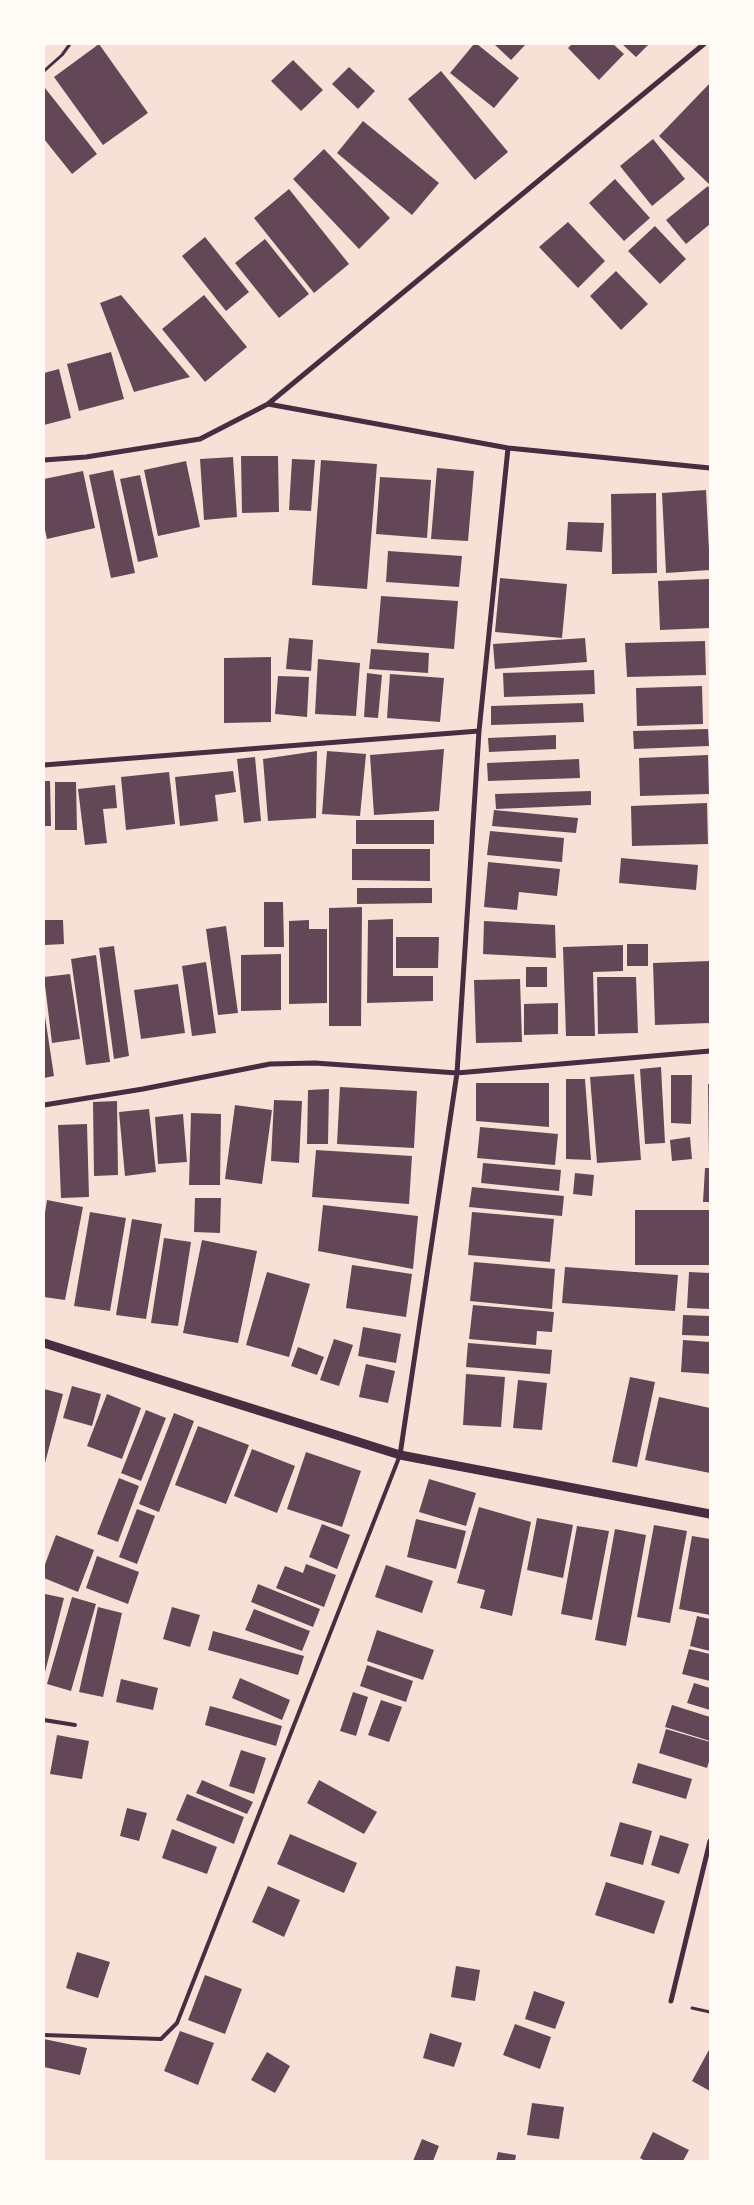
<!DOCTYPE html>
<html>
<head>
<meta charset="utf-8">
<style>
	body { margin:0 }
	#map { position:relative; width:754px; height:2205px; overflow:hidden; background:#f7e1d7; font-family:"PT Sans",sans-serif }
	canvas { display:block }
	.frame { position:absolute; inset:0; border:45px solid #fffaf5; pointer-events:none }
</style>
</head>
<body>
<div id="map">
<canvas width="754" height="2205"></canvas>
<div class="frame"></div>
</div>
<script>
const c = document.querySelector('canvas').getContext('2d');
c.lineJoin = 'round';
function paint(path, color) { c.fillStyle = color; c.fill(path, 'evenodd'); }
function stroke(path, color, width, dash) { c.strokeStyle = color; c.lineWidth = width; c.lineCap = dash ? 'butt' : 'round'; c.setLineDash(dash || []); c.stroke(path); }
const building = new Path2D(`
	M99 44 148 113 103 145 54 77Z
	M474 44H477L519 78 494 108 450 73Z
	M494 44H526L511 60Z
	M572 44H613L624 54 599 80 568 48Z
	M622 44H649L636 57Z
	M293 60 323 90 301 111 271 81Z
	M349 67 375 91 358 109 332 84Z
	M441 71 508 152 475 180 408 99Z
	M710 83V185L659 136Z
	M45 88 97 154 72 174 44 139Z
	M363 121 439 183 412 215 337 153Z
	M653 139 685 179 652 206 620 166Z
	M324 149 390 218 359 249 293 179Z
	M615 179 650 218 624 241 589 203Z
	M708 186 710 189V224L686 244 666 220Z
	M289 189 349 264 314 293 254 218Z
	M568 222 605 261 578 288 539 247Z
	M655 226 686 259 660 284 628 251Z
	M205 237 249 292 226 311 182 256Z
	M265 239 309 294 279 318 235 263Z
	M616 271 648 304 621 330 590 296Z
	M121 295 190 377 134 392 100 303Z
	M204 295 247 347 205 382 162 329Z
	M111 352 124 399 79 411 67 364Z
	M59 369 71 418 44 425V373Z
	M241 456H278L279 512 242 513Z
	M233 457 237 517 204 520 200 459Z
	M292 459 315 460 311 511 289 510Z
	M321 460 377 464 367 589 312 585Z
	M186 461 200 527 158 536 144 470Z
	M437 468 474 471 468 541 431 539Z
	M113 470 135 573 111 578 89 475Z
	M83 471 95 528 47 539 44 525V479Z
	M140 475 158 557 138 562 120 479Z
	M380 477 431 480 427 538 376 534Z
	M706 490 710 570 666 573 662 493Z
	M656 493 657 573 612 574 611 494Z
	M568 522 604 523 602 552 566 550Z
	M388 551 462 556 459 587 386 582Z
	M500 578 567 584 562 638 495 632Z
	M710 579V628L660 630 658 581Z
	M381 596 458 601 454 649 377 643Z
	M289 638 313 640 311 671 286 669Z
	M585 638 587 662 495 669 493 644Z
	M705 641 706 675 627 677 625 643Z
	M371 649 429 653 428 673 369 669Z
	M271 657V722L224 723V658Z
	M318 659 360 663 356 716 315 714Z
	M594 670 595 694 504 697 503 673Z
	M367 673 382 675 378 718 364 717Z
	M390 674 444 678 440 722 387 718Z
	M278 676 309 677 307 717 275 714Z
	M702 686 703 724 637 726 636 688Z
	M583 703 584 722 491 725V706Z
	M708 729 709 746 634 749 633 731Z
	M556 735V749L489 752 488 738Z
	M444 749 439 811 374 815 370 755Z
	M317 751 316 818 268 821 263 759Z
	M327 751 366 754 360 816 322 814Z
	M708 755 709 794 640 796 639 758Z
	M255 757 261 821 244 823 237 759Z
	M579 759 580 778 488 781 487 763Z
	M233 771 236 792 215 795 218 821 180 826 175 777Z
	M169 772 175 824 126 830 121 777Z
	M44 781H50L51 826H44Z
	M55 782H76L77 830H55Z
	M115 785 117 808 103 809 107 843 85 845 78 789Z
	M591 791V805L496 809 495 794Z
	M707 803 708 844 632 846 631 806Z
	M494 810 578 818 576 833 492 826Z
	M356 820H434V844H356Z
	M490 831 564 838 562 862 487 855Z
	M352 849H430V881L352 880Z
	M621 858 698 865 696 890 619 883Z
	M488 862 560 869 557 896 519 892 517 910 484 907Z
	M357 888H432V903L357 904Z
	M264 902H283L284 947H264Z
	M362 907 361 1026H329V908Z
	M393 919V976H433V1001L367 1003 368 920Z
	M44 920H63L64 944 45 945Z
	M309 920V929H327V1003L289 1004V921Z
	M484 921 555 925 556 958 483 954Z
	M226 926 238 1013 218 1015 206 929Z
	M396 937H439L438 968H396Z
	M627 944H648V966H627Z
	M623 945V971L593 972 595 1036H566L563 947Z
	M114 946 129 1056 114 1059 99 948Z
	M281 954V1010L241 1011V955Z
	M96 955 110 1062 86 1065 71 959Z
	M710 961V1023L655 1025 653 963Z
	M206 962 216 1033 192 1036 182 966Z
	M526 967H547V987H526Z
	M70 974 80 1039 52 1043 44 977Z
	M597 977H636L638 1033 598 1034Z
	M520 979 522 1042 476 1043 474 980Z
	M178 984 185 1033 141 1039 134 990Z
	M558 1003V1034L524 1035V1004Z
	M44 1010 54 1076 44 1078Z
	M661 1067 665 1143 645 1144 640 1069Z
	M634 1074 641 1160 597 1163 590 1077Z
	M671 1075H692L691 1124 671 1123Z
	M566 1079H585L591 1160 566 1159Z
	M476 1083H549V1127L476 1121Z
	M708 1084H710V1161H709Z
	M340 1087 417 1091 414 1148 337 1144Z
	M329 1089 328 1144H307L308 1090Z
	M274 1100 302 1101 299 1163 271 1161Z
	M117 1101 118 1175 94 1176 93 1102Z
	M235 1105 272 1110 262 1184 225 1179Z
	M149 1109 156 1172 125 1176 119 1112Z
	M191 1113 221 1114 220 1185H189Z
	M183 1114 187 1162 158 1164 155 1117Z
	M87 1124 89 1197 61 1198 58 1125Z
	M480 1127 558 1134 555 1165 477 1158Z
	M690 1137 692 1159 672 1161 670 1140Z
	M316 1150 412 1156 409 1204 312 1197Z
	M483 1163 561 1170 559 1191 481 1183Z
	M705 1168H710V1202H703Z
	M575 1173 594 1175 592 1196 573 1194Z
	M472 1187 564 1196 562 1216 469 1207Z
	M195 1198H221L220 1233 194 1232Z
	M47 1200 83 1207 65 1300 44 1297V1219Z
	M323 1205 418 1216 413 1269 318 1251Z
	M635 1210H710V1265H635Z
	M90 1212 126 1218 110 1311 74 1306Z
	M472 1212 554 1219 550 1262 468 1255Z
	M132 1219 162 1224 146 1319 116 1315Z
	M164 1238 191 1242 178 1326 151 1323Z
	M202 1240 257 1251 238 1343 183 1333Z
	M474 1262 555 1269 552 1309 470 1301Z
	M352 1265 412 1274 406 1317 346 1308Z
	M565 1267 678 1275 675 1311 562 1303Z
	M267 1272 310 1284 289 1357 246 1345Z
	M689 1272 710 1273V1309L687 1308Z
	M473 1305 554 1312 552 1332 537 1331 536 1345 469 1339Z
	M683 1315 710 1316V1336L682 1335Z
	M363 1327 401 1334 396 1363 358 1356Z
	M334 1339 353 1345 339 1386 320 1380Z
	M683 1340 710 1342V1374L681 1372Z
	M468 1343 552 1350 550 1374 466 1367Z
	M298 1347 324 1357 317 1375 291 1366Z
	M366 1364 395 1371 388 1403 359 1397Z
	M466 1374 505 1377 501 1427 463 1425Z
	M630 1377 655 1382 637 1467 612 1462Z
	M518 1380 547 1383 542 1430 513 1428Z
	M72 1386 101 1394 92 1426 63 1418Z
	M44 1389 63 1394 44 1467Z
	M107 1394 141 1408 122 1459 87 1446Z
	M659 1397 710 1408V1473L645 1460Z
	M146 1410 166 1418 141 1481 121 1473Z
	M174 1413 194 1421 159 1512 139 1504Z
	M198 1426 249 1445 226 1504 175 1485Z
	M252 1449 295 1466 277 1513 234 1496Z
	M306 1452 361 1471 342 1527 287 1509Z
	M119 1478 139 1486 118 1542 97 1534Z
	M429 1479 476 1493 466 1526 419 1512Z
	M479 1507 531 1522 512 1616 480 1608 485 1590 457 1583Z
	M137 1509 155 1516 137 1564 119 1557Z
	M537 1518 573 1525 563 1578 527 1570Z
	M416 1519 466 1531 456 1569 407 1557Z
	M322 1524 350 1535 337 1569 309 1557Z
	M654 1525 687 1531 670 1623 637 1617Z
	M577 1526 609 1531 592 1620 561 1614Z
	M615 1529 646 1535 626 1646 595 1640Z
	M56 1535 94 1550 78 1592 44 1578V1567Z
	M692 1536 710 1539V1615L679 1609Z
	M97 1556 139 1572 128 1604 86 1588Z
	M306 1564 336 1575 324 1607 276 1588 285 1566 303 1573Z
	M386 1565 433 1581 422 1613 375 1597Z
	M258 1584 320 1609 313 1627 251 1602Z
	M45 1594 64 1598 44 1676V1599Z
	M72 1597 96 1604 71 1691 47 1684Z
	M98 1607 122 1613 103 1697 79 1692Z
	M172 1607 200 1615 190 1647 163 1639Z
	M254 1609 310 1631 302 1651 245 1630Z
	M697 1616 710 1619V1651L690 1646Z
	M377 1630 434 1650 423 1680 367 1661Z
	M213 1631 304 1656 298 1675 208 1650Z
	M689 1649 710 1654V1681L682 1674Z
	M367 1665 413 1681 406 1702 360 1686Z
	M240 1678 290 1700 282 1720 232 1698Z
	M121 1679 158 1688 153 1710 116 1702Z
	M694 1683 710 1688V1710L687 1703Z
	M353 1692 368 1697 356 1736 340 1731Z
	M381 1700 402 1707 389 1742 368 1735Z
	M672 1705 710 1717V1741L665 1727Z
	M210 1706 282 1726 276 1746 205 1725Z
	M666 1729 710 1742V1758L707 1768 659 1753Z
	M57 1735 89 1741 82 1779 50 1774Z
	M241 1750 266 1758 254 1794 229 1786Z
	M638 1763 692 1779 686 1799 632 1783Z
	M202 1780 253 1802 247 1814 196 1793Z
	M319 1780 377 1812 364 1834 307 1803Z
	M187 1794 244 1817 234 1844 176 1820Z
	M127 1808 147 1813 139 1841 120 1836Z
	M620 1822 652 1831 643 1865 610 1856Z
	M172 1829 217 1847 207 1874 162 1858Z
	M290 1834 357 1863 344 1893 277 1864Z
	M660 1835 689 1844 679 1874 651 1865Z
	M606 1882 665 1901 654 1934 595 1915Z
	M268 1886 300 1900 284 1937 252 1922Z
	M77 1952 110 1962 98 1998 66 1988Z
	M456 1966 480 1970 475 2001 451 1997Z
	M205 1975 242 1989 225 2034 188 2020Z
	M534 1991 565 2002 555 2029 525 2019Z
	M515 2024 551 2037 540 2069 503 2055Z
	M180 2031 214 2043 198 2085 164 2071Z
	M430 2033 462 2043 454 2067 423 2058Z
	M44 2039 87 2048 80 2075 44 2067Z
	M710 2048V2091L692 2081Z
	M267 2052 290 2066 275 2093 251 2080Z
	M532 2103 564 2107 559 2139 527 2135Z
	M653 2132 689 2150 683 2161H645L640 2158Z
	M422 2139 439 2146 433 2161H413Z
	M498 2152 516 2155 515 2161H496Z`);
const path = new Path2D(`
	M44 71 62 55 70 44
	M692 2008 710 2012`);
const service = new Path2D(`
	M44 1720 75 1725
	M44 2035 161 2039 177 2023 400 1455`);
const minor = new Path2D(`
	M268 404 508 448 710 468
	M44 460 86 457 200 439 268 404 704 44
	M44 765 479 731
	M44 1105 143 1089 270 1064 315 1063 457 1073 710 1051
	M400 1455 457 1073 479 731 508 448
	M671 2001 710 1841`);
const tertiary = new Path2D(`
	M44 1343 400 1455 710 1514`);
paint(building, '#644757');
stroke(path, '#4a2c40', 3);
stroke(service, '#4a2c40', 4);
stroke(minor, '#4a2c40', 5);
stroke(tertiary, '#4a2c40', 9);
</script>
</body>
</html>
